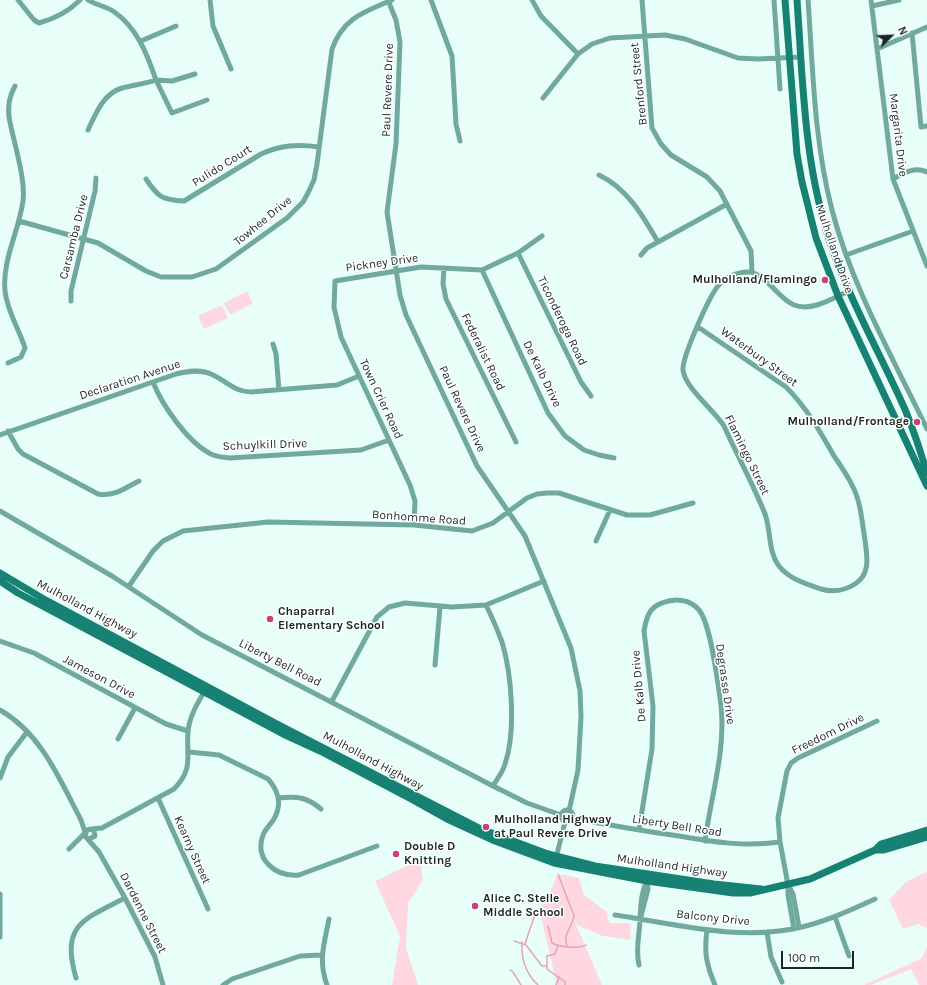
<!DOCTYPE html>
<html>
<head>
<meta charset="utf-8">
<style>
	body { margin:0 }
	#map { position:relative; width:927px; height:985px; overflow:hidden; background:#e7fef9; font-family:Karla,sans-serif }
	canvas { display:block }
	.north { position:absolute; left:871px; top:16px; width:40px; height:40px; -webkit-text-stroke:3px #fff; paint-order:stroke; rotate:66deg; font-size:11px; font-weight:700; line-height:16px; text-align:center; color:#1c2724 }
	.north::after { content:''; display:block; margin:auto; width:14px; height:18px; background:#1c2724; clip-path:polygon(50% 0,100% 100%,50% 72%,0 100%) }
	.scale { position:absolute; left:781px; top:951px; width:73px; height:18px; box-sizing:border-box; border:2px solid #1c2724; border-top:0; padding-left:5px; font-size:12px; line-height:14px; white-space:nowrap; color:#1c2724; -webkit-text-stroke:3px #fff; paint-order:stroke }
</style>
</head>
<body>
<div id="map">
<canvas width="927" height="985"></canvas>
<div class="north">N</div>
<div class="scale">100 m</div>
</div>
<script>
const c = document.querySelector('canvas').getContext('2d');
c.lineJoin = 'round';
function paint(path, color) { c.fillStyle = color; c.fill(path, 'evenodd'); }
function stroke(path, color, width, dash) { c.strokeStyle = color; c.lineWidth = width; c.lineCap = dash ? 'butt' : 'round'; c.setLineDash(dash || []); c.stroke(path); }
function label(font, color, halo, rows, align = 'center') {
  c.font = font + ' Karla,sans-serif'; c.lineWidth = 3; c.setLineDash([]); c.textBaseline = 'middle'; c.strokeStyle = halo; c.fillStyle = color; for (const [text, x, y, turn = 0] of rows) {
    c.save(); c.translate(x, y); c.rotate((+turn || 0) * Math.PI / 180); c.textAlign = isNaN(turn) ? turn : align; if (halo) c.strokeText(text, 0, 0); c.fillText(text, 0, 0); c.restore();
  }
}
const green = new Path2D(`
	M247 291 253 303 230 315 224 303Z
	M222 305 228 318 204 329 198 316Z
	M420 860 423 880 408 903 406 948 418 985H392L400 936 375 881Z
	M927 872V928L918 924 903 929 889 900 906 882Z
	M557 875H564L579 878 584 895 607 912 608 920 611 923H629L631 926 630 940 603 936 577 925 565 899 602 985H557L539 908 547 901Z
	M927 947V985H919L911 969 871 985H864L922 958Z`);
const stream = new Path2D(`
	M558 874 574 916C573 927 562 934 567 945
	M548 926 552 943C559 947 580 949 586 945
	M514 941 526 945 542 966H546
	M522 942C521 959 526 974 538 985
	M525 944 535 914
	M558 946 555 954 547 956V969L565 982V985
	M510 970 513 972 521 985
	M556 985 559 977`);
const minor = new Path2D(`
	M18 0 34 20 39 23C54 19 69 11 80 0
	M88 0C96 5 105 6 113 11 137 27 147 54 156 80 145 84 133 85 122 88 103 94 96 113 88 130
	M210 0 213 26 231 69
	M388 0 396 20 400 42 396 144 387 212 400 295 406 315 477 466 525 536 571 648 580 691 581 717 578 770 569 811
	M431 0 452 56 456 124 460 141
	M532 0 541 16 578 54
	M642 0 652 128 661 144 671 155 707 177 720 191 751 251 752 272
	M774 0 780 89
	M808 0C813 70 814 141 832 210 852 287 893 358 927 429
	M871 0 893 179 927 266
	M872 6 899 0
	M912 33 921 127 927 126
	M141 41 176 26
	M877 49 927 27
	M156 80 172 113 207 100
	M156 80 172 81 195 74
	M543 98 578 54 592 44 610 38 665 35 685 39 738 58 758 59 801 57
	M599 175C627 188 643 216 658 242
	M146 179C158 197 162 200 184 201L261 154C281 145 298 144 319 147
	M893 179C904 173 915 166 927 172
	M19 221 98 243 146 271 161 277H192L216 269 287 218 303 202 308 193 314 180 317 164 332 49C343 18 364 12 392 0
	M518 253 581 382 591 396
	M641 255 647 248 658 242 727 204
	M846 255 913 231
	M444 268 443 284 446 299 516 442
	M482 270 548 413 565 436 584 450 599 455 614 458
	M71 301V291L95 191 96 178
	M698 327 786 387C806 407 820 431 834 456 841 466 848 476 853 487 861 503 862 522 865 540 867 556 871 574 855 584 844 591 834 593 821 589 806 584 789 579 779 566 768 552 771 530 765 514 753 484 737 455 724 426 714 410 685 388 683 370 682 357 709 297 718 286 725 277 739 271 750 272 757 273 763 279 768 283 776 290 784 301 794 305 812 312 833 298 849 291
	M273 344 276 354 279 390
	M8 363 21 357 25 348C19 329 7 311 5 291 2 260 19 231 23 201 26 179 13 140 9 117 8 105 9 97 15 86
	M153 382C162 405 187 441 209 453 215 457 222 457 230 458L361 450 389 440
	M8 431 18 449 23 454 98 494C114 497 125 488 139 481
	M0 435 176 374C188 371 200 369 211 374 227 381 232 391 251 392L337 385 359 376
	M0 511 112 576 202 635 493 786 527 803 561 815
	M414 525 415 501 410 485 341 337 334 307 335 281 421 267 482 270 518 253 542 236
	M596 541 610 510
	M129 586 153 551 163 541 183 531 268 522 414 525 472 531 493 523 527 498 537 494 547 493H559L627 515H650L693 503
	M486 605C492 617 497 629 502 642 512 675 516 732 505 764 503 772 497 779 493 786
	M0 641 34 653 166 724 188 731
	M435 665 440 607
	M332 701 377 617 389 607 405 603 452 607 486 605 544 581
	M0 710C41 733 60 780 81 820L85 832
	M118 739 135 708
	M189 752 219 755 268 779C279 791 282 805 274 819 271 824 265 829 263 835 254 860 276 877 299 875L377 846
	M0 778 8 757 27 732
	M158 798 208 909
	M279 798C297 796 307 797 321 809
	M561 816a6 6 0 1 1 12 0a6 6 0 1 1-12 0Z
	M573 818C608 825 643 831 679 836 713 842 745 847 780 842
	M91 829 102 828 174 789C194 769 186 756 188 732 189 717 198 702 206 689
	M639 830 652 749 653 706 644 631C646 619 649 607 662 603 675 598 690 599 699 610 711 624 718 684 721 705 726 751 711 795 705 841
	M89 839 95 836 94 831 91 829 87 830 85 836 99 852 125 898 155 957 163 985
	M69 849 85 833
	M556 858 565 822
	M789 886 793 894 799 927
	M0 894V937
	M615 915C677 924 740 942 802 927 827 921 851 910 875 899
	M641 916 648 889 647 881
	M835 917 849 956
	M794 929 788 895V885L780 842 778 818 787 771 791 763 798 758 877 721
	M707 930C704 952 706 964 715 985
	M767 932 771 957 782 982
	M639 965C635 948 640 934 640 918 641 905 641 892 647 881
	M76 978C61 925 82 920 125 898
	M223 985 232 979 300 956 321 955
	M327 985C318 960 324 945 329 919`);
const secondary = new Path2D(`
	M785 0 797 154 802 182 816 238 838 296 927 486
	M797 0C803 84 804 168 832 248 851 302 879 352 903 405 913 427 920 450 927 473
	M0 573 42 598 277 724 481 829 548 854 595 866 714 884 761 889
	M0 581 18 593 283 734 320 751 411 799 447 819 495 841 554 863 647 881 733 893H750L810 879 875 850 881 844 927 830
	M875 850H884L927 837`);
const markers = [
	[825,280,4,"#cb4076"],
	[917,422,4,"#cb4076"],
	[270,619,4,"#cb4076"],
	[486,827,4,"#cb4076"],
	[396,854,4,"#cb4076"],
	[475,906,4,"#cb4076"]
];
const streetNames = [
	["Brenford Street",639,84,-96],
	["Paul Revere Drive",388,90,-88],
	["Margarita Drive",898,135,83],
	["Pulido Court",222,166,-32],
	["Towhee Drive",263,221,-39],
	["Carsamba Drive",74,237,-76],
	["Mulholland Drive",834,249,71],
	["Pickney Drive",382,263,-8],
	["Ticonderoga Road",562,321,64],
	["Federalist Road",483,352,64],
	["Waterbury Street",759,357,36],
	["De Kalb Drive",542,374,64],
	["Declaration Avenue",130,380,-18],
	["Town Crier Road",381,399,65],
	["Paul Revere Drive",462,409,65],
	["Schuylkill Drive",265,445,-2],
	["Flamingo Street",747,455,64],
	["Bonhomme Road",419,518,4],
	["Mulholland Highway",87,609,28],
	["Liberty Bell Road",280,663,27],
	["Jameson Drive",99,677,28],
	["Degrasse Drive",725,684,82],
	["De Kalb Drive",639,686,-95],
	["Freedom Drive",828,734,-26],
	["Mulholland Highway",373,761,28],
	["Liberty Bell Road",677,826,9],
	["Kearny Street",192,850,66],
	["Mulholland Highway",672,866,8],
	["Dardenne Street",143,913,63],
	["Balcony Drive",713,918,6]
];
const poiNames = [
	["Mulholland/Flamingo",817,280,"right"],
	["Mulholland/Frontage",909,422,"right"],
	["Chaparral",278,612],
	["Elementary School",278,626],
	["Mulholland Highway",494,820],
	["at Paul Revere Drive",494,834],
	["Double D",404,847],
	["Knitting",404,861],
	["Alice C. Stelle",483,899],
	["Middle School",483,913]
];
paint(green, '#ffd7e1');
stroke(stream, '#e3a5b6', 1.5);
stroke(minor, '#71a99e', 5);
stroke(secondary, '#178274', 7);
for (const [x, y, r, color] of markers) { const dot = new Path2D(); dot.arc(x, y, r, 0, 2 * Math.PI); c.fillStyle = color; c.fill(dot); stroke(dot, '#fff', 1.5); }
label('12px', '#1c2724', '#fff', streetNames);
label('bold 12px', '#1c2724', '#fff', poiNames, 'left');
</script>
</body>
</html>
